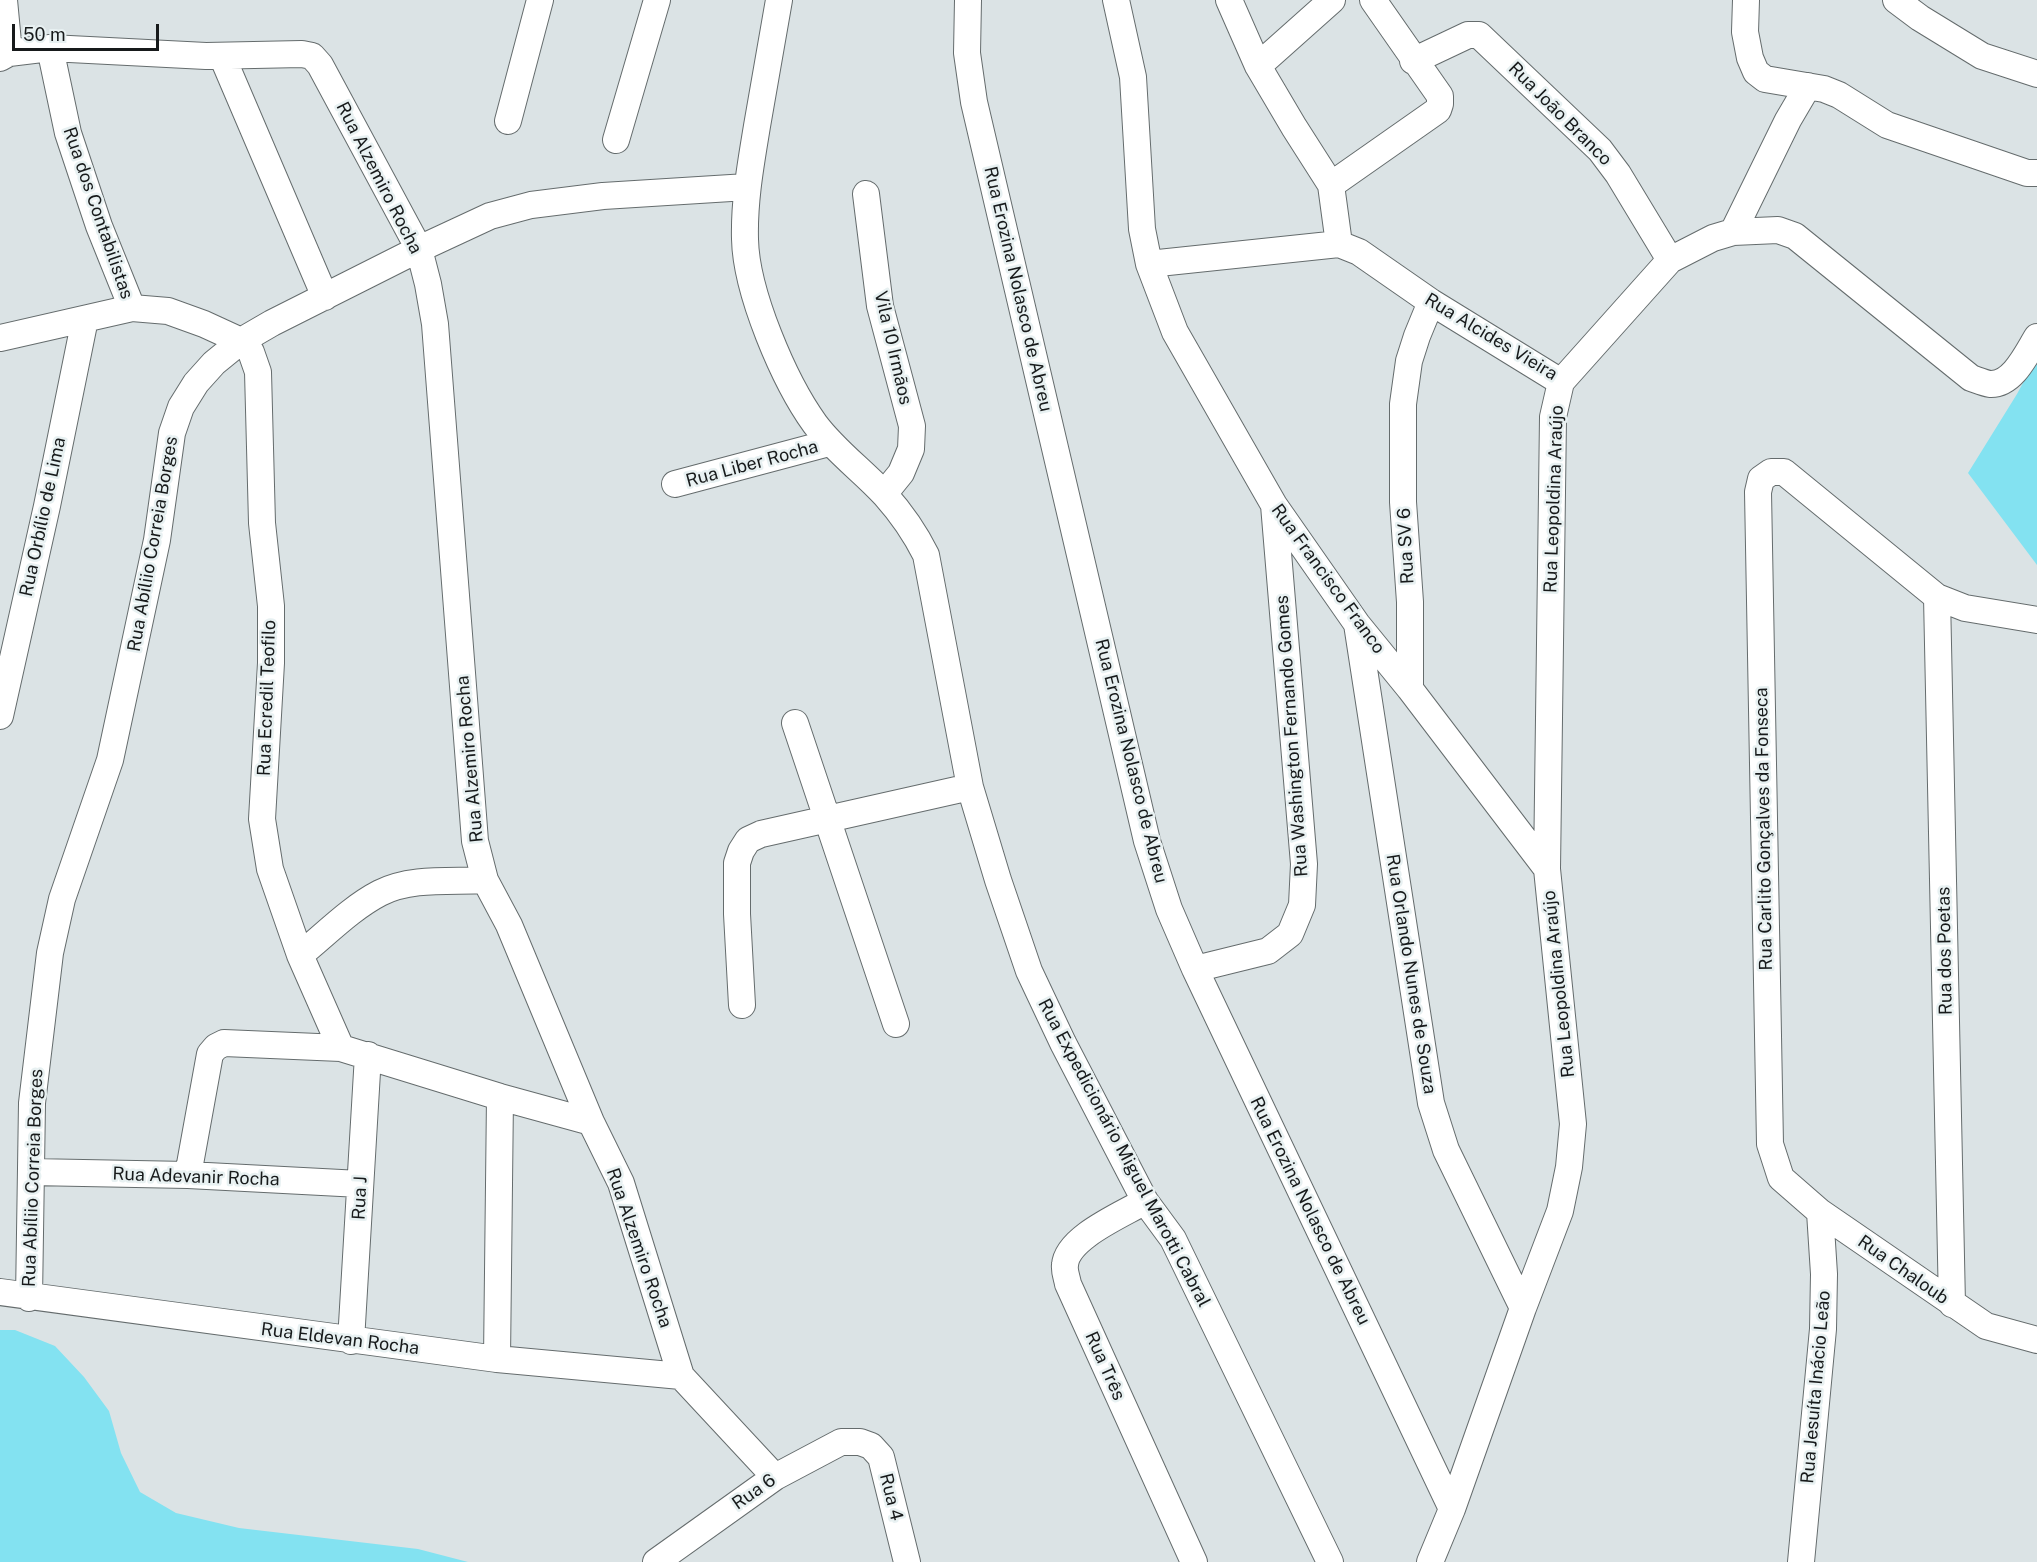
<!DOCTYPE html>
<html>
<head>
<meta charset="utf-8">
<style>
	body { margin:0 }
	#map { position:relative; width:2037px; height:1562px; overflow:hidden; background:#dbe3e5; font-family:"Public Sans",sans-serif }
	canvas { display:block }
	.scale { position:absolute; left:12px; top:24px; width:147px; height:27px; box-sizing:border-box; border:3px solid #171a1b; border-top:0; padding-left:8px; font-size:18px; line-height:21px; white-space:nowrap; color:#171a1b; -webkit-text-stroke:4px #e8f1f2; paint-order:stroke }
</style>
</head>
<body>
<div id="map">
<canvas width="2037" height="1562"></canvas>
<div class="scale">50 m</div>
</div>
<script>
const c = document.querySelector('canvas').getContext('2d');
c.lineJoin = 'round';
function paint(path, color) { c.fillStyle = color; c.fill(path, 'evenodd'); }
function stroke(path, color, width, dash) { c.strokeStyle = color; c.lineWidth = width; c.lineCap = dash ? 'butt' : 'round'; c.setLineDash(dash || []); c.stroke(path); }
function label(font, color, halo, rows, align = 'center') {
  c.font = font + ' "Public Sans",sans-serif'; c.lineWidth = 5; c.setLineDash([]); c.textBaseline = 'middle'; c.strokeStyle = halo; c.fillStyle = color; for (const [text, x, y, turn = 0] of rows) {
    c.save(); c.translate(x, y); c.rotate((+turn || 0) * Math.PI / 180); c.textAlign = isNaN(turn) ? turn : align; if (halo) c.strokeText(text, 0, 0); c.fillText(text, 0, 0); c.restore();
  }
}
const green = new Path2D(`
	M2037 357V565L1968 473 2017 394Z
	M0 1330H15L55 1346 84 1377 109 1411 121 1453 140 1492 176 1513 239 1528 418 1549 468 1562H0Z`);
const minor = new Path2D(`
	M4 0 9 53
	M779 0C772 42 764 84 757 126 751 163 744 200 745 239 746 292 784 381 815 424 835 451 862 470 885 495 902 514 915 533 926 555L970 787 998 880 1029 971 1063 1043 1145 1201 1173 1239 1330 1562
	M968 0 967 53 974 102 1147 841 1169 909 1195 969 1452 1509
	M1116 0 1133 77 1142 229 1149 264 1175 332 1274 505 1357 624 1410 689 1547 869
	M1229 0 1258 66 1294 127 1331 185 1339 244
	M1746 0 1745 32 1750 58 1756 72 1765 79 1824 89 1839 95 1887 125 2027 173H2037
	M1896 0 1920 18 1982 56 2037 74
	M50 48 68 133 99 226 132 308
	M222 56 325 297
	M0 58 9 53 50 48 206 56 302 54 312 56 320 65 419 249 428 284 435 324 475 841 485 880 509 925 591 1122 621 1183 681 1376 775 1477
	M1413 61 1468 35H1479L1600 150 1618 174 1670 260
	M1258 66 1332 0
	M508 121 540 0
	M616 140 657 0
	M1331 185 1438 110 1440 104V96L1373 0
	M866 194 880 306 912 426 911 449 901 473 884 494
	M1733 232 1788 120 1808 86
	M1149 264 1339 244 1359 252 1431 302 1561 382 1670 260 1713 238 1733 232 1778 230 1795 236 1971 378C1977 380 1984 383 1990 384 2013 385 2027 353 2037 337
	M0 338 132 308 168 311 204 324 241 341 251 352 258 372 262 523 271 606V663L262 819 270 869 300 955 341 1048
	M675 484 829 443
	M1937 597 1952 1304
	M2037 620 1965 608 1937 597 1784 472H1771L1761 479 1758 492 1770 1144 1781 1178 1820 1212 1986 1326 2037 1340
	M1357 624 1431 1103 1446 1150 1523 1308
	M1410 689V602L1403 502V404L1409 361 1417 336 1431 302
	M0 716 47 506 85 319
	M795 723 896 1024
	M300 955C326 934 351 908 380 893 411 877 452 882 485 880
	M1195 969 1268 951 1290 934 1302 905 1304 864 1274 505
	M742 1005 737 914V863L741 851 748 840 761 834 970 787
	M31 1172 188 1175 360 1184
	M188 1175 210 1054 216 1047 224 1043 341 1048 500 1097 591 1122
	M1145 1201C1124 1214 1067 1237 1065 1265 1064 1271 1067 1278 1068 1284L1194 1562
	M0 1292 497 1359 681 1376
	M29 1298 32 1103 50 953 62 899 110 760 157 540 172 433 181 407 196 383 214 363 241 341 272 323 419 249 490 216 531 205 603 196 747 187
	M351 1341 368 1055
	M497 1359 500 1097
	M656 1562 775 1477 841 1442H860L871 1446 881 1457 907 1562
	M1430 1562 1452 1509 1523 1308 1560 1211 1569 1167 1573 1124 1547 869 1553 417 1561 382
	M1801 1562 1823 1329 1824 1274 1820 1212`);
const streetNames = [
	["Rua João Branco",1560,114,45],
	["Rua Alzemiro Rocha",379,178,63],
	["Rua dos Contabilistas",98,213,71],
	["Rua Erozina Nolasco de Abreu",1018,289,77],
	["Rua Alcides Vieira",1491,337,31],
	["Vila 10 Irmãos",893,348,77],
	["Rua Liber Rocha",752,464,-15],
	["Rua Leopoldina Araújo",1554,499,-88],
	["Rua Orbílio de Lima",43,517,-78],
	["Rua Abíliio Correia Borges",153,544,-80],
	["Rua SV 6",1406,546,-93],
	["Rua Francisco Franco",1328,579,54],
	["Rua Ecredil Teofilo",267,698,-88],
	["Rua Washington Fernando Gomes",1292,736,-94],
	["Rua Alzemiro Rocha",470,759,-95],
	["Rua Erozina Nolasco de Abreu",1131,761,76],
	["Rua Carlito Gonçalves da Fonseca",1764,829,-91],
	["Rua dos Poetas",1945,951,-91],
	["Rua Orlando Nunes de Souza",1411,974,81],
	["Rua Leopoldina Araújo",1559,984,-96],
	["Rua Expedicionário Miguel Marotti Cabral",1124,1153,62],
	["Rua Adevanir Rocha",196,1177,2],
	["Rua Abíliio Correia Borges",33,1178,-88],
	["Rua J",360,1198,-87],
	["Rua Erozina Nolasco de Abreu",1310,1211,64],
	["Rua Alzemiro Rocha",639,1248,71],
	["Rua Chaloub",1903,1270,35],
	["Rua Eldevan Rocha",340,1339,7],
	["Rua Três",1105,1366,66],
	["Rua Jesuíta Inácio Leão",1816,1387,-85],
	["Rua 6",754,1492,-35],
	["Rua 4",891,1497,76]
];
paint(green, '#83e2f1');
stroke(minor, '#656c6d', 28);
stroke(minor, '#fff', 26);
label('18px', '#171a1b', '#e8f1f2', streetNames);
</script>
</body>
</html>
